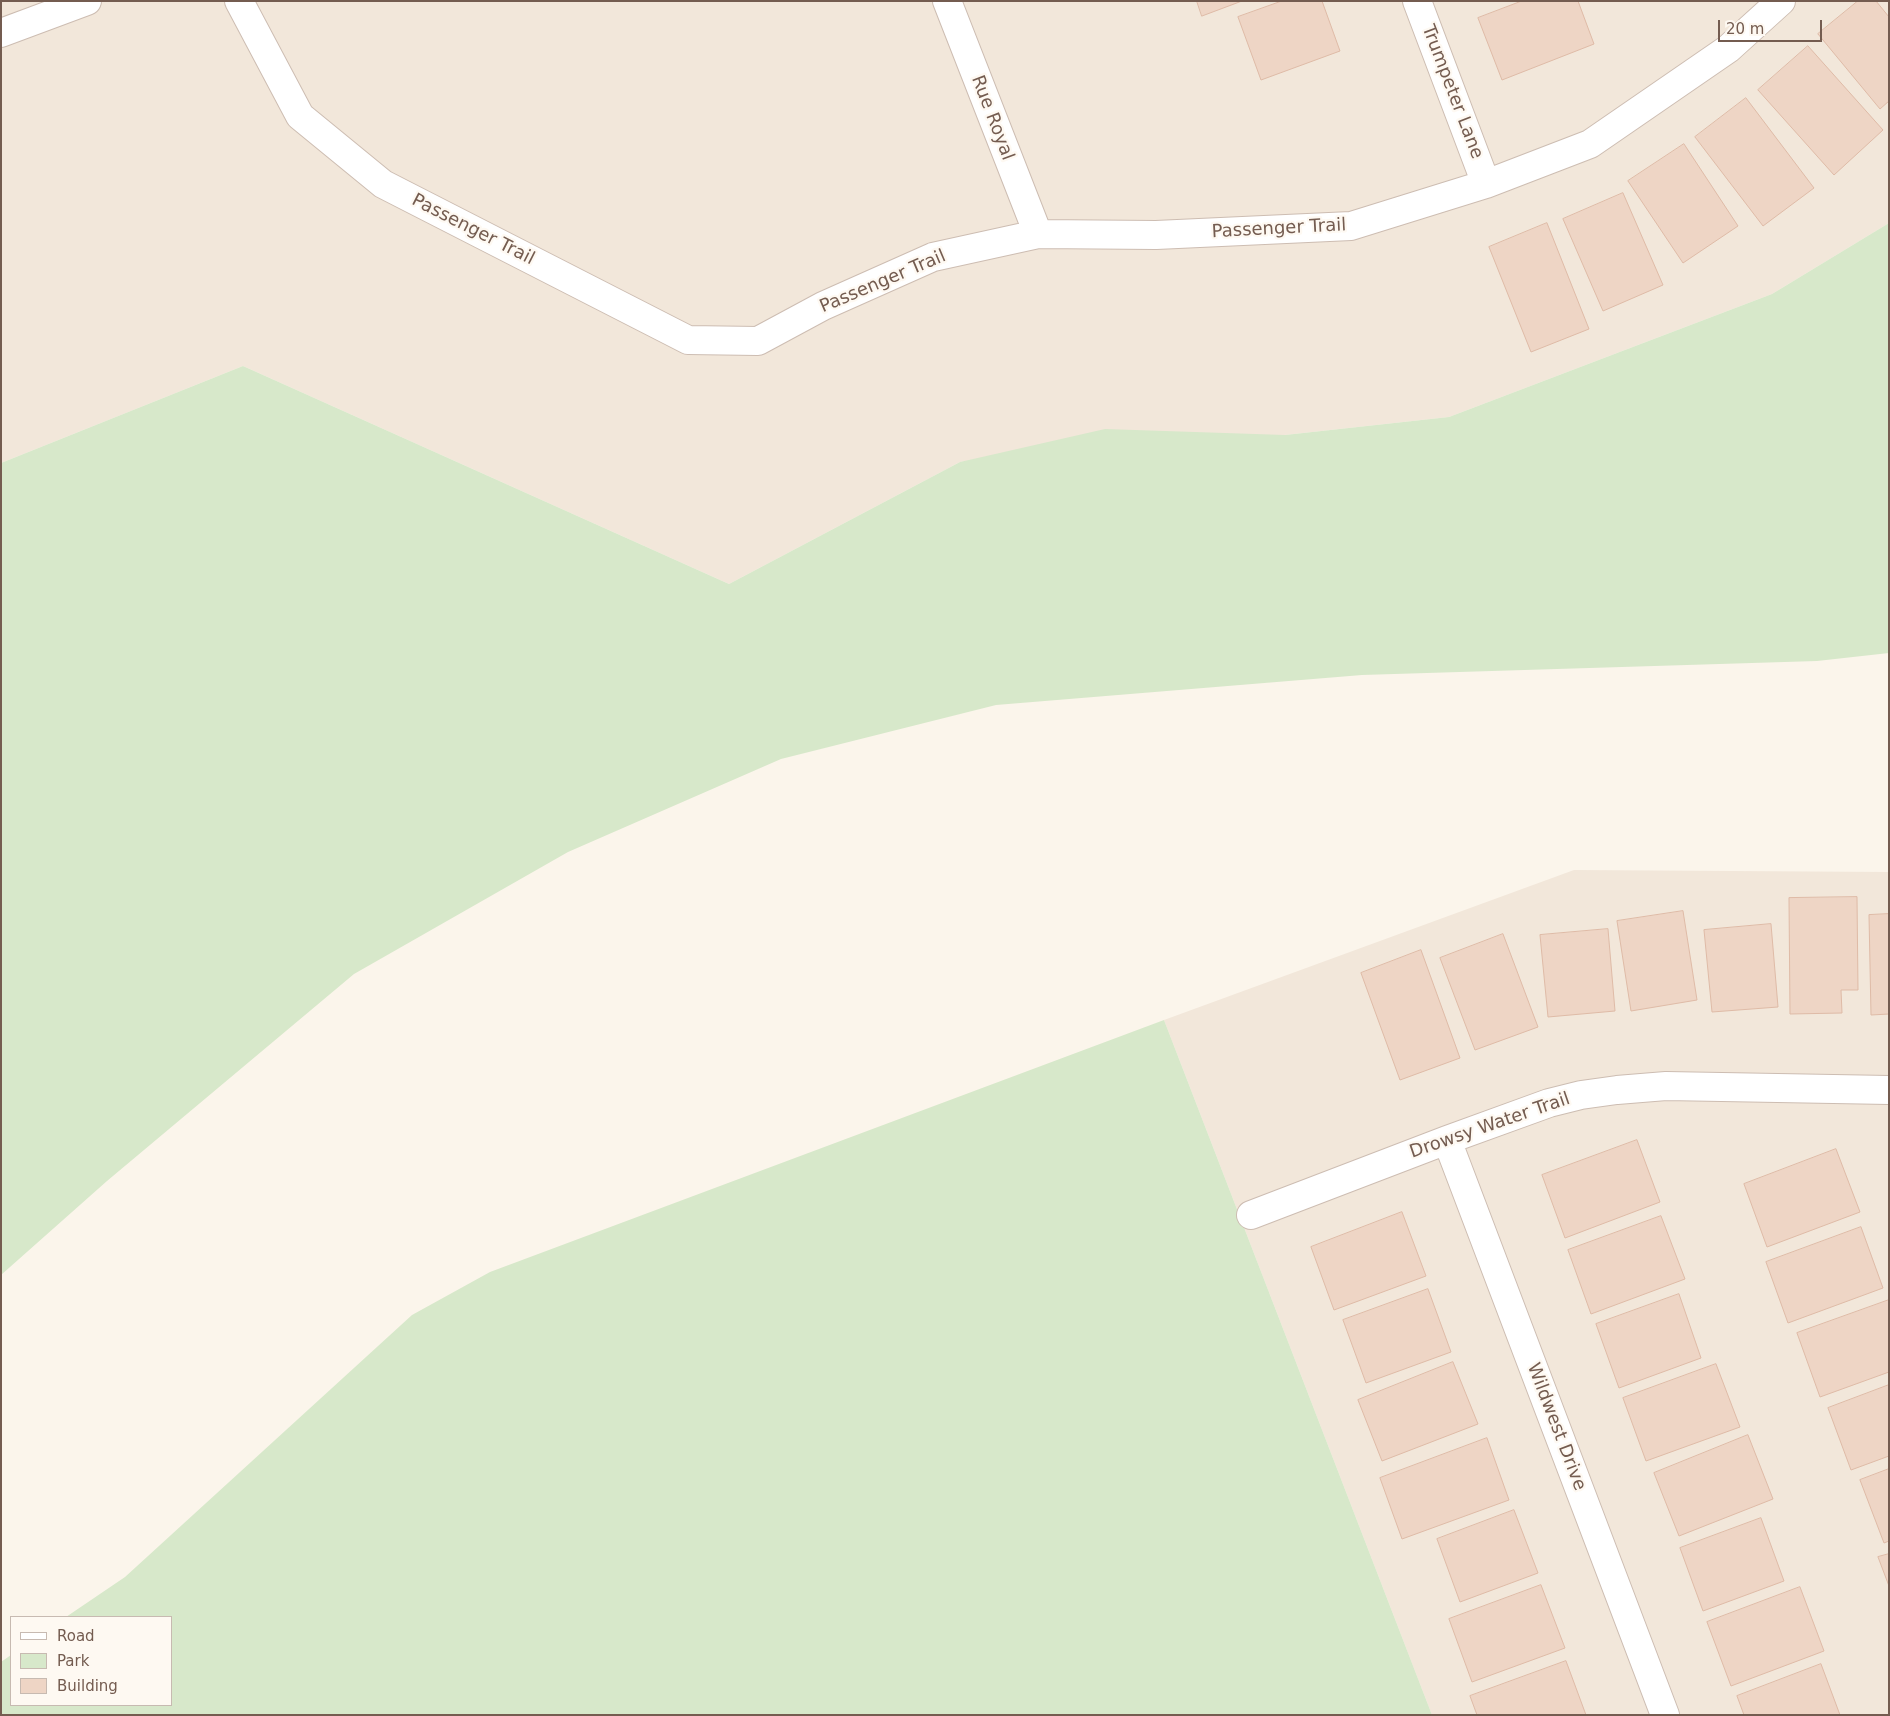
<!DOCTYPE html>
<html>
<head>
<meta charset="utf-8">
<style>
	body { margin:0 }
	#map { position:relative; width:1890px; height:1716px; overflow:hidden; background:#fbf5eb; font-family:"DejaVu Sans",sans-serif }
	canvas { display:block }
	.frame { position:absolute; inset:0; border:2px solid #745c50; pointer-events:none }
	.legend { position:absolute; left:10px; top:1616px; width:162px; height:90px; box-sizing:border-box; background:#fef9f2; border:1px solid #c7bab1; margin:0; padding:6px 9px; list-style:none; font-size:15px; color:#745c50 }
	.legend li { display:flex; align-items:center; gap:10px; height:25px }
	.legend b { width:25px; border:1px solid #c7bab1 }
	.scale { position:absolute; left:1718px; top:20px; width:104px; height:22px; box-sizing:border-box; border:2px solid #745c50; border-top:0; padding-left:6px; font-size:15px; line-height:18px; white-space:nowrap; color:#745c50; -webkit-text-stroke:4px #fef9f2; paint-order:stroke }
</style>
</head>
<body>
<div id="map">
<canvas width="1890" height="1716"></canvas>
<div class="frame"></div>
<ul class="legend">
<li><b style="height:6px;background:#fff"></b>Road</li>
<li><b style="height:14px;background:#d7e8ca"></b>Park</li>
<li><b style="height:14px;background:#eed5c5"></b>Building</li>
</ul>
<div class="scale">20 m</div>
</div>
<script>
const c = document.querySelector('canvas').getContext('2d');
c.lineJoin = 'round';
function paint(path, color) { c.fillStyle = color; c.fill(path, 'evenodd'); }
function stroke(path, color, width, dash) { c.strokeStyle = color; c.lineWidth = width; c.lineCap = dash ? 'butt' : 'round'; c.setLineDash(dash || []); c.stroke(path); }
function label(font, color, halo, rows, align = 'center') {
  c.font = font + ' "DejaVu Sans",sans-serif'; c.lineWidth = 4.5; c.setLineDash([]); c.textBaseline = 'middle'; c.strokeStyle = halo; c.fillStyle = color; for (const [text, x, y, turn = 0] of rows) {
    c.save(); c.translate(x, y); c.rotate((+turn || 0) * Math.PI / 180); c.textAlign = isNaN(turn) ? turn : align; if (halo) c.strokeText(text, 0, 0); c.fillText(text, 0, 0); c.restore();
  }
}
const residential = new Path2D(`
	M1 1H1889V223L1772 294 1449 417 1285 435 960 462 729 584 243 366 1 463Z
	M1574 870 1889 872V1715H1432L1164 1020Z`);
const green = new Path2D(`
	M1889 223V653L1817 661 1362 675 996 705 781 759 568 852 354 974 107 1181 1 1275V463L243 366 729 584 960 462 1105 429 1285 435 1449 417 1772 294Z
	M1164 1020 1432 1715H1V1662L11 1655V1705H171V1617H66L125 1577 412 1315 490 1272Z`);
const building = new Path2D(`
	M1197 1H1242L1202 16Z
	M1282 1H1322L1340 51 1261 80 1238 17Z
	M1522 1H1578L1594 44 1502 80 1478 18Z
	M1858 1H1876L1889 17V101L1880 109 1818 34Z
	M1808 46 1883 130 1834 175 1758 90Z
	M1746 98 1814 188 1763 226 1695 137Z
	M1684 144 1738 226 1683 263 1628 181Z
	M1623 193 1663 285 1603 311 1563 219Z
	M1547 223 1589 329 1531 352 1489 247Z
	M1857 897 1858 990H1841L1842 1013 1790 1014 1789 898Z
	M1683 911 1697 1000 1631 1011 1617 921Z
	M1889 914V1014L1871 1015 1869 915Z
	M1771 924 1778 1007 1712 1012 1704 930Z
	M1608 929 1615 1011 1548 1017 1540 935Z
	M1503 934 1538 1027 1475 1050 1440 958Z
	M1421 950 1460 1058 1400 1080 1361 973Z
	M1637 1140 1660 1202 1565 1238 1542 1175Z
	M1836 1149 1860 1212 1767 1247 1744 1184Z
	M1402 1212 1426 1276 1334 1310 1311 1247Z
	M1661 1216 1685 1279 1591 1314 1568 1250Z
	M1861 1227 1883 1288 1788 1323 1766 1262Z
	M1428 1289 1451 1352 1366 1383 1343 1320Z
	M1679 1294 1701 1358 1619 1388 1596 1324Z
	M1889 1300V1372L1820 1397 1797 1333Z
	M1453 1362 1478 1424 1382 1461 1358 1400Z
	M1716 1364 1740 1427 1646 1461 1623 1398Z
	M1889 1385V1456L1851 1470 1828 1408Z
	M1748 1435 1773 1499 1679 1536 1654 1473Z
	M1487 1438 1509 1500 1402 1539 1380 1478Z
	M1889 1469V1541L1884 1543 1860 1480Z
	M1514 1510 1538 1573 1460 1602 1437 1539Z
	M1761 1518 1784 1581 1703 1611 1680 1548Z
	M1889 1554V1586L1878 1557Z
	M1541 1585 1565 1648 1472 1682 1449 1619Z
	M1800 1587 1824 1651 1731 1686 1707 1622Z
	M1566 1661 1586 1715H1477L1470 1696Z
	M1821 1664 1840 1715H1744L1737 1696Z`);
const minor = new Path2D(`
	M239 1 300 116 383 184 688 340 758 341 823 306 933 257 1038 234 1156 235 1351 226 1486 184 1590 144 1728 49 1781 1
	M947 1 1038 234
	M1417 1 1486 184
	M1 33 87 1
	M1447 1140 1665 1715
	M1251 1215 1447 1140 1549 1103 1581 1095 1617 1090 1666 1086 1889 1090`);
const streetNames = [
	["Trumpeter Lane",1452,92,69],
	["Rue Royal",992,118,69],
	["Passenger Trail",1279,229,-3],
	["Passenger Trail",473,230,27],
	["Passenger Trail",883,282,-23],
	["Drowsy Water Trail",1490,1126,-19],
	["Wildwest Drive",1556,1427,69]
];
paint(residential, '#f2e7da');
paint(green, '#d7e8ca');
paint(building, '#eed5c5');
stroke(building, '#dfbba7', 1);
stroke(minor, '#cdbdb2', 30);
stroke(minor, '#fff', 28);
label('18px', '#745c50', '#fef9f2', streetNames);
</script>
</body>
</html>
